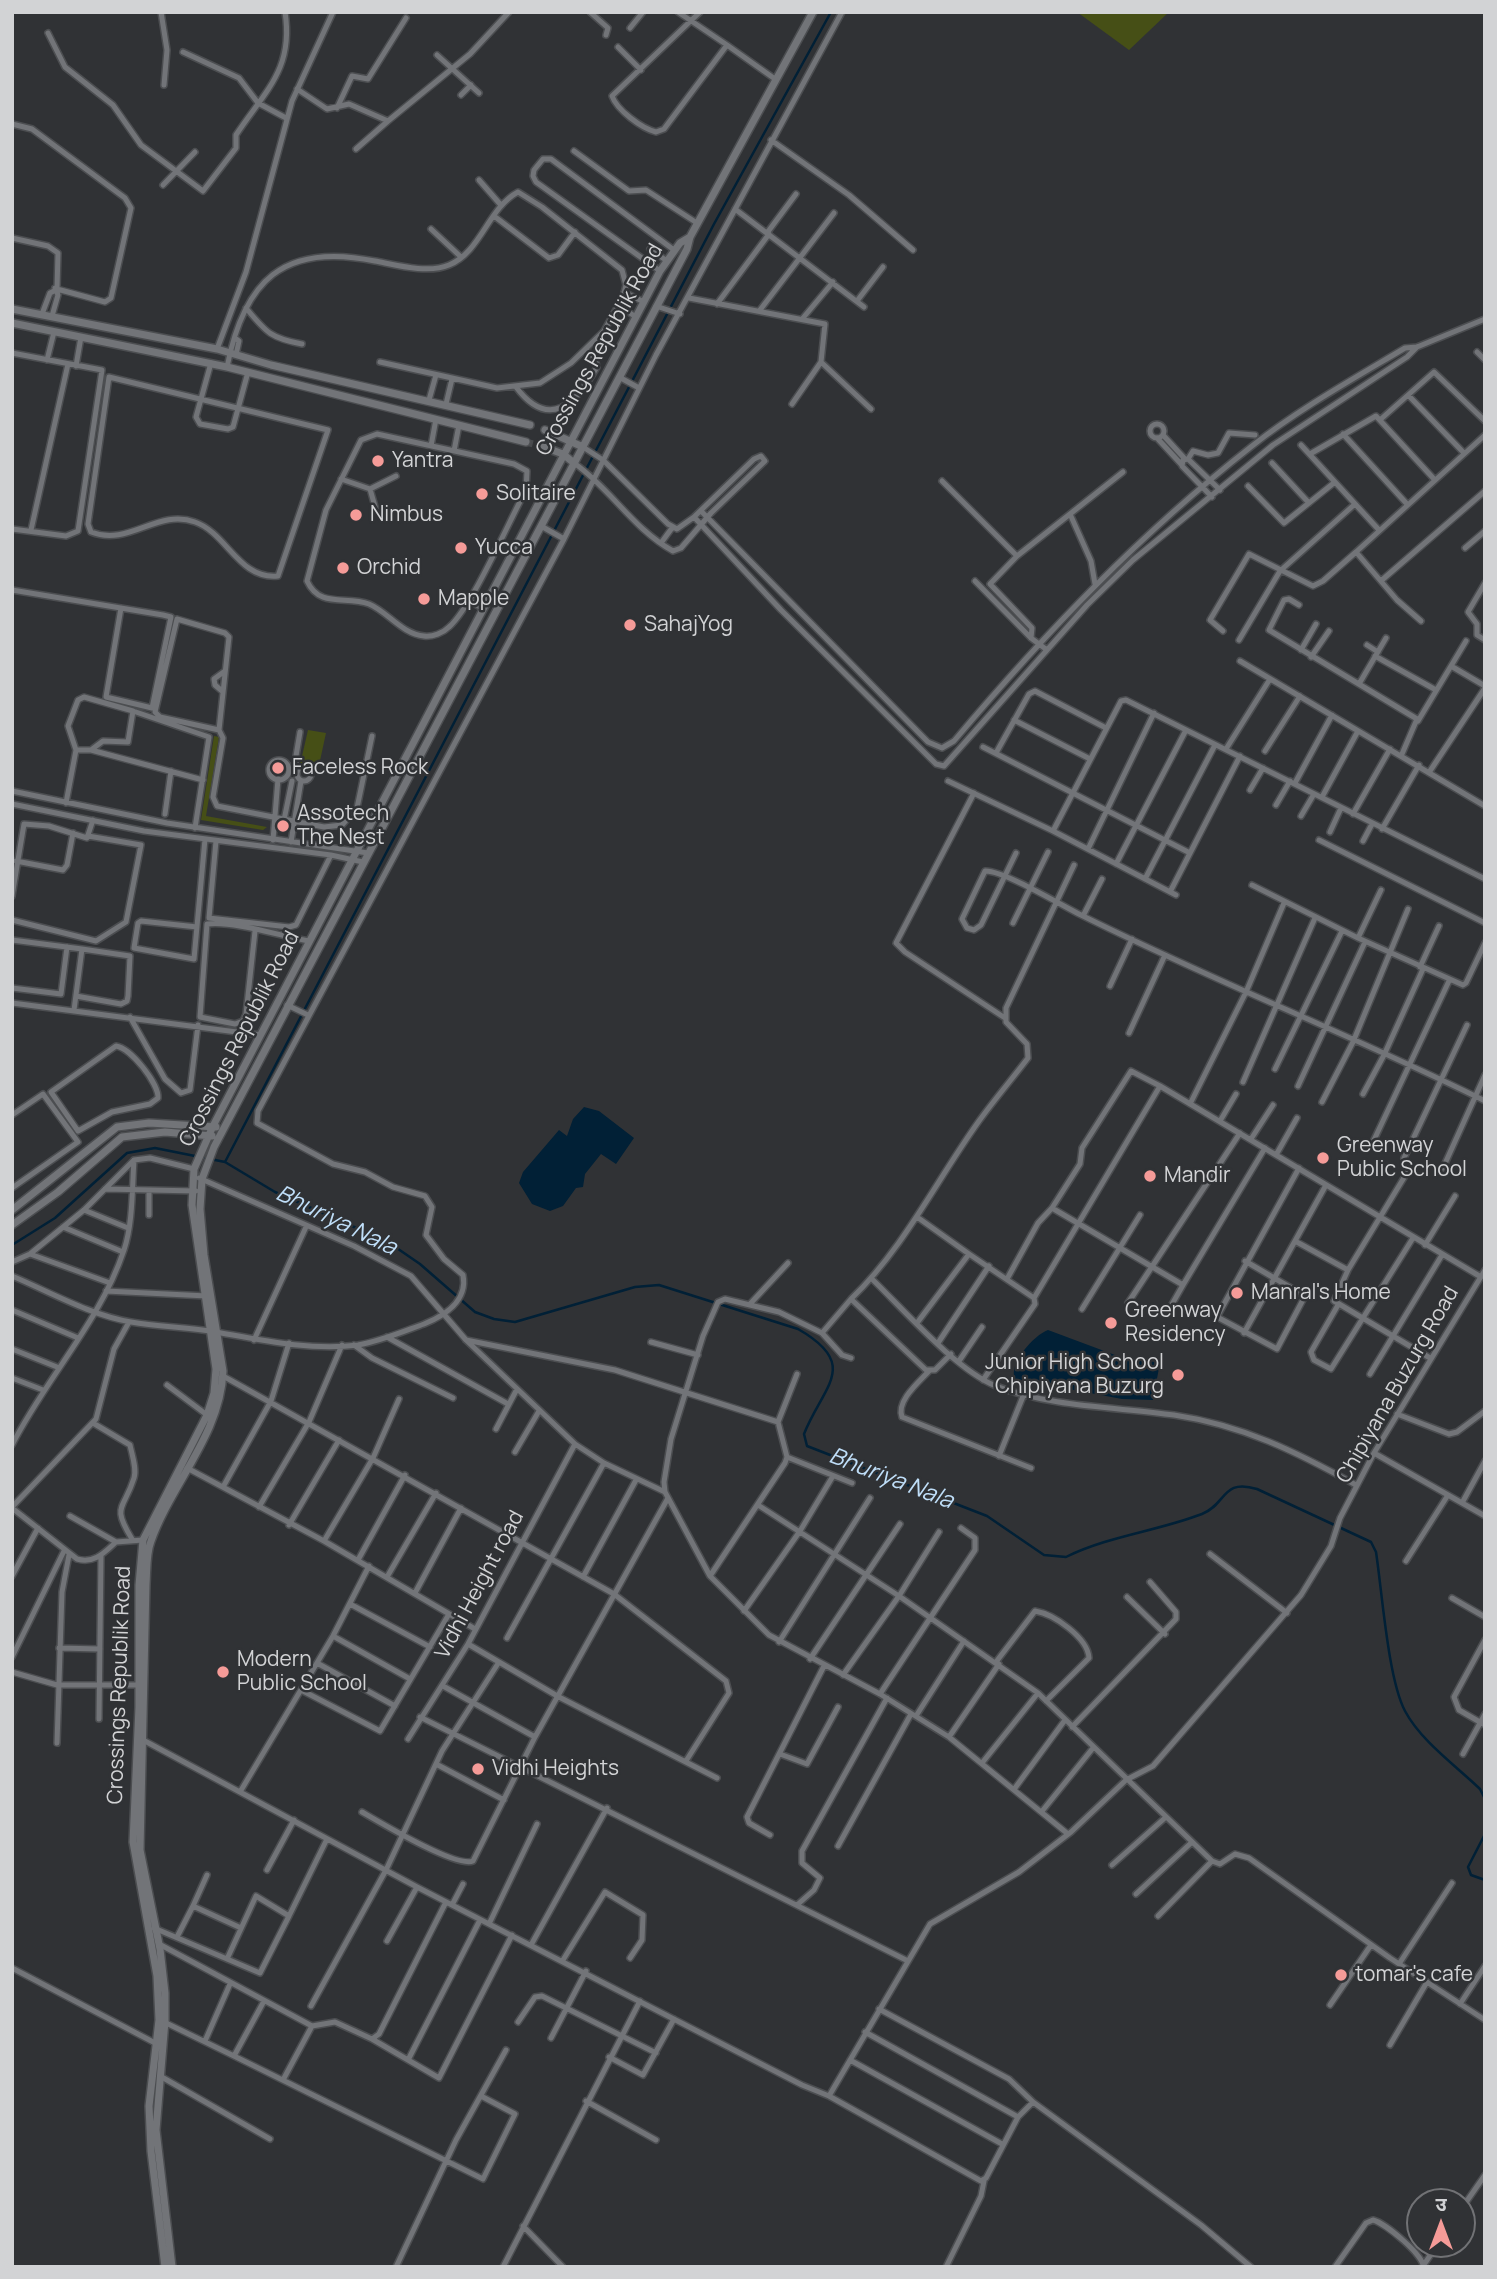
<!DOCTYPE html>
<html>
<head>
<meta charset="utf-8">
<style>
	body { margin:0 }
	#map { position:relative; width:1497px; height:2279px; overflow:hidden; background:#303235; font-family:Manrope,"Noto Sans Devanagari",sans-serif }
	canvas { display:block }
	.frame { position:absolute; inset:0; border:14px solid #d2d3d5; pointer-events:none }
	.north { position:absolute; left:1406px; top:2188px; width:70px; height:70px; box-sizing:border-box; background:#303235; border:2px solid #717275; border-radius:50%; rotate:0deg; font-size:19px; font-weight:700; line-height:28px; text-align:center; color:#d2d3d5 }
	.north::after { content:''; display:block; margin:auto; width:24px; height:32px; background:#f59b98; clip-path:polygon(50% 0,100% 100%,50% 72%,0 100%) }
</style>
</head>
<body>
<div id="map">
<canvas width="1497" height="2279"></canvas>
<div class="frame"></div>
<div class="north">उ</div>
</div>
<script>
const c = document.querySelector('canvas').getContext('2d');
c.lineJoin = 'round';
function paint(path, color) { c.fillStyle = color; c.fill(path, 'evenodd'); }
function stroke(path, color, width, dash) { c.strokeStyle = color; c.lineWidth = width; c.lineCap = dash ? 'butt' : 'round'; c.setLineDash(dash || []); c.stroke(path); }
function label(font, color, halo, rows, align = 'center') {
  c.font = font + ' Manrope,sans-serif'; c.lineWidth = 5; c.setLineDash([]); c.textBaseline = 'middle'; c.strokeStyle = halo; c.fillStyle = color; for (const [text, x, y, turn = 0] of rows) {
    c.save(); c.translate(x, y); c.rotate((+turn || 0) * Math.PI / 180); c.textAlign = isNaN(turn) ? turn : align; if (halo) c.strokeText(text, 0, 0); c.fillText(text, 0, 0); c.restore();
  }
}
const green = new Path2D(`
	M1077 12H1169L1129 50Z
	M308 730 326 733 318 770 300 765Z
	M214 736 219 737 206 816 267 827 263 830 201 820Z`);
const water = new Path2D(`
	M584 1107 599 1111 634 1138 616 1164 601 1154 585 1174 583 1187 576 1188 563 1206 550 1211 532 1204 519 1183 523 1172 559 1130 567 1136 573 1119Z
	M1048 1330 1123 1358 1155 1362 1159 1368 1153 1400 1122 1399 1015 1379C1008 1364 1034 1335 1048 1330Z`);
const stream = new Path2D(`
	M225 1162 714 224 831 12
	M12 1245 55 1218 127 1153 155 1148 225 1162 275 1192 388 1242 420 1264 475 1312 494 1319 515 1322 635 1287 659 1285 798 1329C861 1365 823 1386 804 1434L807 1446 987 1516 1044 1555 1066 1557C1108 1536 1158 1531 1202 1514 1227 1504 1222 1478 1257 1489L1371 1542 1376 1552C1382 1591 1388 1679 1405 1711 1421 1741 1455 1765 1480 1789L1485 1799
	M1485 1834 1468 1867 1471 1875 1485 1880`);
const tertiaryTunnel = new Path2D(`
	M526 442 541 446`);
const minor = new Path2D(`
	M161 12 167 50 164 85
	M590 12 608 28 606 35
	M678 12 727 45
	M700 12 612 96C617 110 641 128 656 132L664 129 727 45 775 79
	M630 28 643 12
	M48 33 65 67 113 105 141 145 203 191 236 148V135C265 91 294 69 285 12
	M618 47 641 70
	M183 52 239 78 258 103 286 118
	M437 55 479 93
	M297 89 327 109 349 104 388 121 470 54 509 12
	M461 95 471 85
	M337 108 352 76 368 79 406 18
	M12 124 32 129 125 198 131 208 111 298 105 302 57 289 58 253 48 246 12 238
	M771 140 849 195 913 250
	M356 149 388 121
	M574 151 629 191 646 190 697 223
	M479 180 500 204
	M163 185 195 152
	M735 209 864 307
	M494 216 549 258 558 255 575 232
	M431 229 461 257
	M767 233 796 194
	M650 249 667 261
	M660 271 536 182 533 176 534 170 543 159H551L674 250
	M624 292 644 302
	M689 298 825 324 821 362 792 404
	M857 301 883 267
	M717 304 769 234
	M619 306 636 317
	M656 306 680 314
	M246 308C266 332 270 338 302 344
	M760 310 834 213
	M42 314 50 293 54 291
	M52 316 58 295 55 288
	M803 318 833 282
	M235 338 239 341 236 355
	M217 349 246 272 292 101 333 12
	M1477 352 1485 360
	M12 353 102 370 78 531 66 536 12 529
	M47 360 54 332
	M821 362 871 409
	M211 363 196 417 200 424 228 429 233 427 248 372
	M76 366 81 337
	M227 367C244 281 283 242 375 261 396 265 428 274 449 265 481 252 488 208 518 192L542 207 622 270 626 285 623 297 604 331 571 363 540 383 497 388 380 362
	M109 377 328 430 278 576C239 580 227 533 195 522 158 508 129 547 91 532L88 524Z
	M619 377 639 388
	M516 387C549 431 576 404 597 367L595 358 586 350
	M1409 396 1463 452
	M429 400 436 375
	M446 404 452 379
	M1381 419 1434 372 1485 421
	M1150 431a7 7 0 1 1 14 0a7 7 0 1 1-14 0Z
	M377 434 514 464 527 471 526 490C509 521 472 607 449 627 443 633 433 637 424 636 402 634 388 612 369 604 346 595 320 609 307 581L326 510 361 440Z
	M1343 434 1407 504
	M1163 435 1185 459
	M1157 438 1181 464
	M1301 445 1379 530
	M431 446 436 419
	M454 451 459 425
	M1310 454 1376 416 1434 479
	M1188 459 1193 451 1208 455 1218 453 1229 433 1255 435
	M574 463C610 488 633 529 673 551L681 548 711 513 765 461 761 456 754 459 694 517 677 529 668 524 603 460 583 447
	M1272 463 1309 503
	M341 479 370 489 396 476
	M942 481 1017 556
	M1248 486 1284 523 1335 482
	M370 489 376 510
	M1212 497 1182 466 1183 460 1188 459 1220 490
	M701 511 928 742 942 748 954 741C1045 633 1141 533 1252 446 1299 409 1353 379 1405 348L1417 347 1485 319
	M1070 514 1091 561 1095 584
	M694 517 781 610 936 764 944 766 1087 605 1133 560 1273 445 1407 357 1417 347
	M541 526 564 539
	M31 530 68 364
	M661 543 672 528
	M1465 548 1485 531
	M1356 552 1485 435
	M1382 580 1485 491
	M975 581 1031 638 1047 650
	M1485 583 1468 612 1477 624V635L1485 640
	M12 590 163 615 171 617 152 708 106 697 121 608
	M468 600 482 608
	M1299 605 1289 599 1284 600 1269 630 1417 719 1402 754
	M1223 631 1210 620 1249 554 1313 586 1323 581 1356 552 1397 600 1421 621
	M1031 638 1032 628 990 584 1017 556 1123 472
	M1239 640 1280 571 1355 504
	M1367 645 1378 652
	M1301 650 1316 624
	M1375 656 1436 690
	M1311 657 1329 631
	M1240 661 1485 806
	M1451 666 1485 686
	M1359 684 1386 638
	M222 691 215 685 214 679 225 671
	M1014 720 1090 759
	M1418 721 1466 641
	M219 730 160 717 155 712 177 619 225 633 229 637 219 730 223 738 213 797 217 806 324 827 342 825 357 808 372 736
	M983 747 1190 853
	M1226 749 1270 679
	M76 750 68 726 78 700 84 697 133 711
	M91 750 203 780
	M1265 751 1300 696
	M996 753 1029 694 1035 691 1106 728
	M269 770a10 10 0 1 1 20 0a10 10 0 1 1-20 0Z
	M297 774a7 7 0 1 1 14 0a7 7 0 1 1-14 0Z
	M294 768 300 732
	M1430 771 1485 688
	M948 781 1053 831 1121 701 1126 700 1485 879
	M1295 783 1332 715
	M1250 790 1263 768
	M12 791 167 823 368 853
	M974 793 896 943 905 952 1005 1018
	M1322 797 1358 731
	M66 803 76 750H91L103 741 128 742 133 711 209 737 195 828
	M12 804 144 831 331 855 363 862
	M1276 805 1290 781
	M165 814 171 771
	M1353 814 1390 749
	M1301 816 1314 794
	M284 820 292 781
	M1382 829 1419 765
	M1053 831 1176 895
	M1330 832 1341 808
	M273 840 278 779
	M1319 840 1485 923
	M216 841 209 918 289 927 296 925 331 855
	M1363 841 1372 824
	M291 842 301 781
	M1088 849 1154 713
	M1016 853 981 925 974 930 967 928 962 919 985 871C1003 870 1061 905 1081 915 1213 981 1352 1035 1485 1101
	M16 861 63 870 67 865 73 833
	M1116 864 1186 730
	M1145 879 1215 745
	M1252 885 1358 938 1463 985 1466 983 1485 943
	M1170 892 1240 756
	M12 896 24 824 49 826 87 838 93 820
	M1083 916 1102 879
	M12 920 96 941 126 922 141 845 88 836
	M1013 923 1048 852
	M197 927 141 921 138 923 134 948 194 959 205 839
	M255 931 246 1014 243 1021 235 1024 200 1017 207 924C236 921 280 936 309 941
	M1358 938 1381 890
	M12 940 82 949 74 1010
	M1420 967 1439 926
	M1110 986 1132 939
	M12 988 61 994 67 947
	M76 996 121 1004 127 1001 128 996 130 956 82 949
	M12 1003 260 1035
	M287 1005 308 1015
	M130 1017 165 1079 181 1093 190 1090 198 1025
	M1129 1033 1165 955
	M116 1046C131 1048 159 1084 158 1098L150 1104 112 1112 78 1131 51 1092Z
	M1275 1069 1342 931
	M1243 1082 1315 918
	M1298 1086 1365 942
	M1363 1094 1384 1055 1423 969
	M1322 1102 1353 1042 1408 909
	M1190 1104 1246 992 1284 903
	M12 1115 43 1094 78 1142 12 1188
	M1220 1121 1236 1094
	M1251 1139 1273 1105
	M1373 1142 1449 981
	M1276 1155 1297 1118
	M1404 1158 1467 1025
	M1443 1168 1485 1075
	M1408 1171 1348 1270 1334 1301 1430 1358
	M199 1178 354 1246 411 1276 466 1340 575 1444 604 1463 665 1492
	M105 1189 196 1191
	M149 1191V1215
	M1052 1208 1080 1164 1082 1148 1131 1071 1160 1086
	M84 1210 128 1228
	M917 1217 969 1254
	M63 1227 123 1252
	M1295 1241 1348 1270
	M1425 1245 1455 1196
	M30 1254 110 1283
	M1245 1261 1305 1296 1277 1349 1219 1318 1218 1315 1299 1168
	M12 1262 30 1254 84 1210 134 1160 150 1158 194 1169
	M12 1276C50 1292 90 1315 131 1322 159 1327 188 1327 216 1332 261 1340 311 1351 358 1345 381 1341 402 1332 424 1324 444 1316 468 1301 463 1275L444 1259 426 1235 432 1207 425 1196 393 1187 365 1172 333 1164 257 1123 258 1111 564 539 656 355 842 12
	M872 1279C904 1310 956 1370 996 1386 1049 1407 1117 1407 1174 1415 1242 1425 1297 1452 1356 1485
	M1007 1279 1038 1223 1052 1208 1183 1285 1265 1148
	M106 1291 207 1296
	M1034 1298 1160 1086 1481 1277
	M851 1299C904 1248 936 1181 979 1121 994 1100 1012 1079 1028 1058L1027 1044 1006 1022V1008L1074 865
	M1128 1303 1240 1133
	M750 1304 788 1263
	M1338 1305 1311 1352 1314 1360 1331 1369 1413 1238
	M1082 1309 1140 1215
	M12 1310 78 1338
	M1167 1313 1183 1285
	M917 1323 969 1254 1034 1298 1035 1304 983 1380
	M822 1333 779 1312 725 1299 718 1302 703 1336 671 1439 664 1482 665 1492 710 1576 769 1635 880 1694 949 1737 1068 1834
	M1244 1333 1326 1185
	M387 1337 508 1404
	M254 1340 306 1227
	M466 1340 615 1370 778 1422
	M651 1342 698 1355
	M938 1343 989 1266
	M354 1345 372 1358 453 1398
	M12 1349 57 1367
	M851 1358 842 1355 822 1333 851 1299 926 1370H935L951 1354
	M959 1361 982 1327
	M929 1371C919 1382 896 1401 902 1417L1031 1468
	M1370 1374 1442 1255
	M223 1376 614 1594 726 1681 729 1693 686 1761
	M12 1378 43 1390
	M167 1385 207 1415
	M1397 1414 1449 1434 1457 1432 1485 1411
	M93 1423 130 1445C132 1455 137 1469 134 1478 124 1510 111 1505 132 1539
	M496 1429 517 1389
	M12 1445C46 1378 100 1322 124 1250 133 1223 132 1189 134 1160
	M515 1452 539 1411
	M1374 1453 1485 1516
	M999 1456 1024 1394
	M787 1457 852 1483
	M187 1468 324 1541 475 1629
	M223 1487 271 1401 289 1343
	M1462 1503 1485 1461
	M758 1505 899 1596 1038 1693 1212 1861 1220 1864 1235 1854 1249 1858 1390 1958 1485 2020
	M12 1507 96 1419 114 1349 129 1322
	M259 1507 309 1422 342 1345
	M12 1508 77 1559C94 1564 104 1553 116 1542L143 1540
	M70 1516 116 1542
	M289 1525 339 1440
	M324 1541 373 1458 399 1399
	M1210 1554 1287 1613
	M358 1560 405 1475
	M1406 1561 1448 1495
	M12 1576 38 1528
	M710 1576 785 1463 787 1457 778 1422 797 1374
	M387 1577 436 1493
	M583 1577 636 1480
	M415 1593 461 1508
	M1127 1597 1165 1634
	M1452 1598 1485 1617
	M350 1604 430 1647
	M744 1611 800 1531 833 1476
	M333 1636 410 1679
	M507 1638 604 1463
	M1485 1640 1454 1697 1459 1710 1485 1725
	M779 1642 870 1498
	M468 1644 559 1697 717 1778
	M59 1648 100 1649
	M12 1657 64 1551
	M810 1659 900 1524
	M996 1662 1035 1611C1054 1614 1088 1638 1089 1658L1046 1701
	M317 1663 395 1706
	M12 1672 57 1685H139
	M843 1675 899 1596 939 1532
	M443 1686 535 1737
	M301 1690 380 1731 449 1614
	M880 1694 975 1550V1538L961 1528
	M916 1716 964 1641
	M420 1717 906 1960
	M99 1719 101 1556
	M1072 1727 1176 1619V1612L1150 1582
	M949 1737 999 1664
	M408 1739 468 1644 575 1444
	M143 1740 417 1887 802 2085 829 2096 930 1924 1019 1872 1071 1832 1126 1780 1153 1766 1301 1595 1331 1546 1340 1518 1374 1453 1485 1270
	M57 1743 62 1592 69 1555
	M780 1754 807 1764 838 1707
	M1463 1754 1485 1714
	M982 1763 1038 1693
	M436 1764 504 1800
	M1015 1788 1065 1720
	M240 1792 333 1636 369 1566
	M1043 1810 1093 1748
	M362 1812C381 1823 456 1868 473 1861L535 1737 668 1498
	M770 1835 749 1823 747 1817 824 1666
	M838 1846 911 1714
	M1112 1865 1166 1817
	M267 1870 294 1820
	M1136 1894 1191 1843
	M452 1905 463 1884
	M797 1905 814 1890 820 1878 802 1863V1851L887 1698
	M193 1906 207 1875
	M289 1916 327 1839
	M1158 1916 1212 1861
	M489 1924 537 1824
	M154 1928 260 1973 289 1916 256 1896 227 1959
	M177 1937 193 1906 241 1928
	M387 1941 417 1887
	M159 1944 312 2026 335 2022 372 2039 379 2034 446 1902
	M531 1945 607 1808
	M563 1960 605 1892 643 1915 642 1940 630 1958
	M1399 1964 1452 1883
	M12 1968 157 2044
	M264 2001 234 2056 483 2179 515 2114 481 2096
	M1460 2004 1485 1966
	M1330 2005 1371 1945
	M311 2006 386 1870 442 1751 499 1662
	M879 2009 1009 2079 1033 2102
	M162 2021 234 2056
	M518 2022 535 1997 542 1996 656 2053
	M865 2032 1018 2117
	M551 2038 586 1971
	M372 2039 439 2078 512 1935
	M205 2041 230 1984
	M1390 2045 1427 1982
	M609 2057 643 2075 674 2019
	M408 2060 480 1920
	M850 2060 1002 2144
	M160 2076 270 2139
	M283 2080 312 2026
	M829 2096 981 2181 986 2178 1018 2117 1033 2102 1201 2225 1251 2267
	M586 2101 656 2140
	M1462 2208 1485 2175
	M523 2226 563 2267
	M1425 2263 1438 2244
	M396 2267 456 2140 506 2050
	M503 2267 640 2001
	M946 2267 981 2196 984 2181
	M1335 2267 1366 2223 1373 2220C1385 2223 1425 2256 1423 2267`);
const tertiary = new Path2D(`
	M12 309 217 349 271 365 530 425
	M12 323 227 367 526 442
	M545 430 583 447
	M541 446 563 454 574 463
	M12 1210 117 1127 149 1123 216 1127
	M12 1225 58 1192 122 1137 165 1132 212 1136
	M165 2267 151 2151 149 2106 159 2020 157 1976 133 1842 139 1707V1585L143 1540 207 1415 214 1393 216 1369 192 1205 194 1169 213 1126 660 271 680 243 690 237
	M172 2267 156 2130 165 2021V1993L160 1949 140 1850 146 1584C147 1570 146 1554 151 1541 171 1484 221 1434 223 1371L204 1255 200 1209 202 1179 214 1147 687 249 690 237 813 12`);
const markers = [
	[378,461,7,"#f59b98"],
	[482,494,7,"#f59b98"],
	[356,515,7,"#f59b98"],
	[461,548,7,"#f59b98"],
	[343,568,7,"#f59b98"],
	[424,599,7,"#f59b98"],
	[630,625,7,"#f59b98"],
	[278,768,7,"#f59b98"],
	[283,826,7,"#f59b98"],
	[1323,1158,7,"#f59b98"],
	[1150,1176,7,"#f59b98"],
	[1237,1293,7,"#f59b98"],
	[1111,1323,7,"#f59b98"],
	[1178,1375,7,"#f59b98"],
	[223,1672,7,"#f59b98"],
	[478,1769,7,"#f59b98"],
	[1341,1975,7,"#f59b98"]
];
const streetNames = [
	["Crossings Republik Road",600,350,-61],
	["Crossings Republik Road",240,1039,-63],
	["Chipiyana Buzurg Road",1398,1385,-60],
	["Vidhi Height road",480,1585,-62],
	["Crossings Republik Road",120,1685,-88]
];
const poiNames = [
	["Yantra",392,461],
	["Solitaire",496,494],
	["Nimbus",370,515],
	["Yucca",475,548],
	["Orchid",357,568],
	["Mapple",438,599],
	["SahajYog",644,625],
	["Faceless Rock",292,768],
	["Assotech",297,814],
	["The Nest",297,838],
	["Greenway",1337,1146],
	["Public School",1337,1170],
	["Mandir",1164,1176],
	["Manral's Home",1251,1293],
	["Greenway",1125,1311],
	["Residency",1125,1335],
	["Junior High School",1164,1363,"right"],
	["Chipiyana Buzurg",1164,1387,"right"],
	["Modern",237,1660],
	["Public School",237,1684],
	["Vidhi Heights",492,1769],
	["tomar's cafe",1355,1975]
];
const waterNames = [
	["Bhuriya Nala",336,1221,26],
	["Bhuriya Nala",891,1479,21]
];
paint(green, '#464f16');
paint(water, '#012036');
stroke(stream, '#012036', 2.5);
stroke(tertiaryTunnel, '#484a4d', 7, [7, 3.5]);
stroke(minor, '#4c4e51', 8);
stroke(tertiary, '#4c4e51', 10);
stroke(minor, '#727478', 5);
stroke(tertiary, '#727478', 7);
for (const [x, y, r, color] of markers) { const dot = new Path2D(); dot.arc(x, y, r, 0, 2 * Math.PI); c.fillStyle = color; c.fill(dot); stroke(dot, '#303235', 2.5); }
label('21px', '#d2d3d5', '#303235', streetNames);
label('21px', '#d2d3d5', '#303235', poiNames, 'left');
label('italic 23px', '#bfdef8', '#303235', waterNames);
</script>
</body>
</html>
